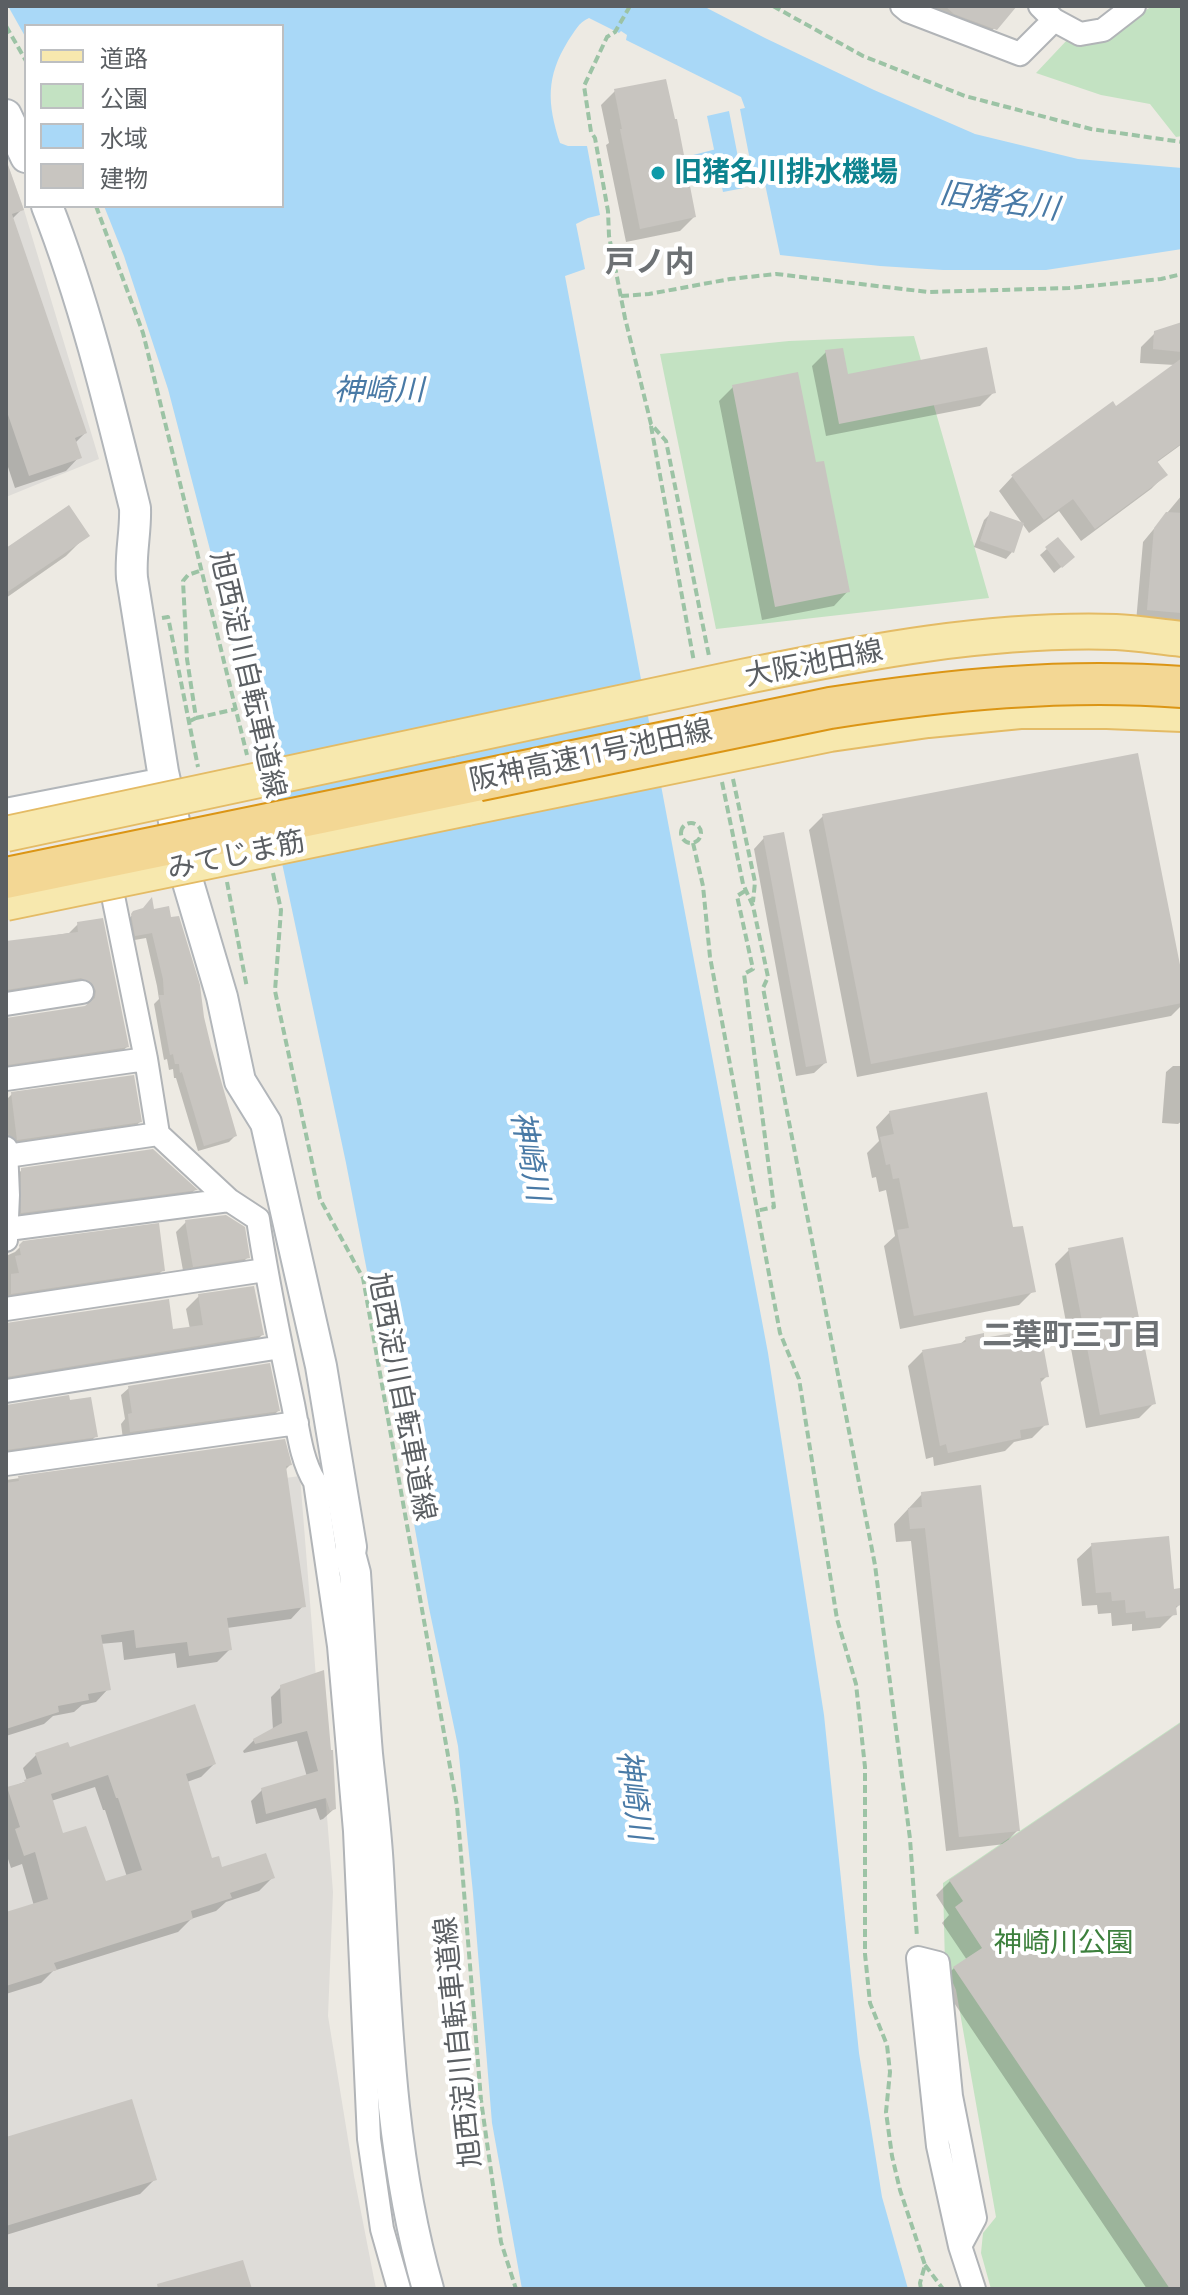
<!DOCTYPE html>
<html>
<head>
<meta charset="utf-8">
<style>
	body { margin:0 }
	#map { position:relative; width:1188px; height:2295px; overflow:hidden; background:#edeae3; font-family:Figtree,"Noto Sans JP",sans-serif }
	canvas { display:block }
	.frame { position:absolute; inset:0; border:8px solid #5b5f63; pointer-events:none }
	.legend { position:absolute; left:24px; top:24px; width:260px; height:184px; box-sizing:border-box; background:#fff; border:2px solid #bdbfc1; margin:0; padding:10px 14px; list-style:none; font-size:24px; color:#5b5f63 }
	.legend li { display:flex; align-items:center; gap:16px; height:40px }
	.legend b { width:40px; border:2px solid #bdbfc1 }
</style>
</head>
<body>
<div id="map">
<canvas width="1188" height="2295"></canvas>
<div class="frame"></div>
<ul class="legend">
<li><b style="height:10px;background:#f7e8ae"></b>道路</li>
<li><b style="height:22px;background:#c3e2c2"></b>公園</li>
<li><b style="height:22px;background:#a9d8f7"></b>水域</li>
<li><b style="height:22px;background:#c8c5c0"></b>建物</li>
</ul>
</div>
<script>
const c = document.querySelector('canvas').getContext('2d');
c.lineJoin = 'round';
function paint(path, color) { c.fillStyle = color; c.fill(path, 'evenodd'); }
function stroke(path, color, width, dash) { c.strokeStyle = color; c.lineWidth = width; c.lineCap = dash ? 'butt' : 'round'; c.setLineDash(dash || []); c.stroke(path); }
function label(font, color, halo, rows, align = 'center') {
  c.font = font + ' Figtree,"Noto Sans JP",sans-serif'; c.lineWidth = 8; c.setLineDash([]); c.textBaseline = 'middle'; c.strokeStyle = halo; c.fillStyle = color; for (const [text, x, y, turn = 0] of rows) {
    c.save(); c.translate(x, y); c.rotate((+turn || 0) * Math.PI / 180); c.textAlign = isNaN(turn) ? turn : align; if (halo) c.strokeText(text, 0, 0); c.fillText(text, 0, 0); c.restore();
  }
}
const industrial = new Path2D(`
	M6 159 24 210 99 459 6 497Z
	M300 1476 333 1892 328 2016 354 2176 376 2289H6V1516Z`);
const green = new Path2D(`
	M1153 6H1182V136L1176 137 1150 104 1101 95 1036 73 1068 39 1098 37Z
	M914 336 989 598 716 629 660 354 789 341Z
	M1182 1721V2289H991L981 2253 983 2233 996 2217 956 1990 945 1965 943 1883Z`);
const water = new Path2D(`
	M8 6H703L765 38 874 90 975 134 1078 159 1182 168V249L1046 270H943L880 266 780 255 765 184 755 186 740 109 745 108 741 97 626 40 627 35 621 31 619 33 589 18C578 23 575 31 568 41 546 77 547 103 560 143L568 146H587L600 215 588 218 576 224 585 269 565 276 768 1353 824 1715 859 2053 882 2197 908 2289H522L492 2123 473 1893 458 1746 429 1608 393 1405 346 1163 282 863 214 565 168 389 124 256 104 206H282V26H26V38Z
	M729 111 744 188 723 192 707 116Z`);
const shadow = new Path2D(`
	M897 6H1014L982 42Z
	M615 91 694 217 680 231 626 242 606 145 609 143 601 105Z
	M6 191 22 209 12 219 85 433 75 443 79 457 66 471 15 488 6 461Z
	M1182 326V444L1156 463 1165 475 1151 489 1081 541 1059 511 1029 533 999 491 1012 477 1116 408 1175 365 1140 363 1141 347 1155 333Z
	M826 352 846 377 994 392 980 406 826 436 812 366Z
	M733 387 814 465 848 591 834 606 762 620 719 401Z
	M1182 495V626L1136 622 1143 542Z
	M991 513 1012 552 1006 559 974 547 984 520Z
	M87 535 66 556 6 598V551Z
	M1058 539 1066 563 1054 573 1040 555Z
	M823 816 1182 986V1005L1171 1016 857 1077 809 830Z
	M764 838 825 1063 814 1073 796 1076 754 849Z
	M153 912 202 1017 235 1136 229 1142 198 1151 176 1078H174L173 1069 169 1070 167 1059 164 1060 154 1004 159 999 157 986 146 938 129 941 126 922 134 913Z
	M78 924 127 1047 118 1055 6 1071V1020L87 1007 88 998 6 996V943L69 933Z
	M1173 1066H1182V1121L1178 1124 1162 1123 1166 1072Z
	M12 1094 140 1122 130 1131 9 1149 6 1100Z
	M890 1112 1012 1230 1033 1291 1019 1305 900 1329 884 1246 895 1236 886 1190 879 1192 876 1177 872 1178 867 1153 879 1141 876 1127Z
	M22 1170 195 1190 186 1198 13 1221 12 1179Z
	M186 1222 248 1257 238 1267 184 1276 176 1232Z
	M24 1243 163 1270 150 1283 6 1305V1256L15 1252Z
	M1069 1250 1154 1403 1139 1418 1086 1428 1055 1264Z
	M199 1296 262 1335 250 1347 6 1388V1324L171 1332 190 1329 186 1309Z
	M966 1339 983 1341 1047 1376 1039 1384 1046 1424 1032 1438 1014 1442 1005 1451 934 1466 933 1457 926 1459 908 1366 922 1352 959 1345Z
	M129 1388 278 1411 271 1418 123 1439 121 1424 125 1419 121 1395Z
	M6 1406 96 1436 83 1449 6 1460Z
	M284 1441 290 1465 285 1470 303 1606 291 1619 227 1628 230 1649 217 1662 177 1668 175 1653 124 1660 122 1642 100 1644 108 1689 96 1702 82 1705 74 1712 53 1716 44 1724 6 1736V1480Z
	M922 1494 1018 1830 1009 1839 1182 2289H1147L940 1982 954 1968 967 1960 942 1923 949 1915 936 1895 950 1881 1005 1844 946 1851 911 1541 896 1542 894 1524Z
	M1092 1545 1180 1604 1174 1610V1614L1160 1628 1132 1631V1624L1112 1626 1111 1613 1098 1614 1097 1605 1082 1606 1077 1559Z
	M322 1673 334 1809 323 1819 320 1820 316 1808 256 1824 251 1801 262 1790 307 1777 297 1741 244 1753 243 1751 254 1740 273 1730 271 1697 282 1686Z
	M69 1750 214 1764 201 1777 187 1782 211 1860 221 1869 272 1878 259 1891 226 1902 216 1911 191 1919 178 1932 53 1971 41 1983 6 1994V1914L34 1906 22 1864 11 1868 6 1853V1789L27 1781 23 1768 36 1755ZM95 1787 103 1810H105L127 1877 105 1884 62 1836 51 1801Z
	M6 2139 154 2180 140 2194 6 2235Z`);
const stream = new Path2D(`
	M694 158 721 151`);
const building = new Path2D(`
	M945 6H1017L997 30 954 14Z
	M666 79 675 119H677L696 217 640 229 620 129H622L614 89Z
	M8 165 24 210 12 214 87 433 75 438 82 458 29 476 6 409V166Z
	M1182 322V352L1153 349 1154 331Z
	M987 347 996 393 839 424 825 350 843 348 848 374Z
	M1182 358V443L1157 461 1168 475 1095 529 1073 499 1044 520 1011 475 1113 401 1116 406Z
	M798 372 816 462 824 461 850 592 775 607 732 385Z
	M69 505 90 536 6 593V548Z
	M990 511 1024 523 1014 553 980 541Z
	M1166 512 1182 513V613L1147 610 1154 528Z
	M1058 537 1075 557 1062 568 1045 547Z
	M1138 753 1182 975V1003L871 1064 822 814Z
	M784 832 827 1063 806 1067 763 836Z
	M152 897 154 909 169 906 171 917 179 916 200 985 204 1017 211 1046 237 1136 204 1146 182 1072 180 1073 179 1064H175L173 1054 170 1055 159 995H164L163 979 152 933 135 936 131 914 133 911 143 908Z
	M103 918 129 1047 7 1065 6 1018 85 1006 95 998 96 991 92 983 81 978 6 990V941L78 932 77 922Z
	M134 1075 142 1122 17 1140 11 1092Z
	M987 1092 1013 1227 1023 1226 1036 1292 914 1316 897 1230 909 1228 899 1178 893 1179 890 1164 886 1165 880 1137 894 1134 889 1111Z
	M153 1149 198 1190 21 1213V1168Z
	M226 1215 245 1227 250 1258 193 1267 185 1220Z
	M159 1223 165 1271 11 1294V1274L19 1273 15 1256 21 1255 19 1245 23 1241Z
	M1123 1237 1156 1404 1100 1415 1068 1248Z
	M254 1286 264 1335 6 1377V1323L169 1299 173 1329 203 1325 198 1294Z
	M1040 1328 1049 1377 1040 1378 1049 1425 1020 1430 1021 1438 948 1453 946 1444 940 1446 922 1350 966 1342 965 1337 984 1333V1338Z
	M270 1363 280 1411 130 1432 128 1414 132 1413 128 1386Z
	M69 1395 70 1400 91 1397 98 1437 6 1450V1405Z
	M285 1439 292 1465 286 1466 306 1607 227 1618 232 1650 189 1656 187 1642 136 1648 134 1630 101 1635 111 1690 88 1694 89 1700 58 1706 59 1712 6 1729V1483L19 1481 18 1476Z
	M981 1485 1020 1831 959 1837 925 1528 910 1529 908 1508 922 1507 921 1492Z
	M1169 1536 1174 1589 1180 1588 1182 1605 1176 1606 1177 1615 1146 1618 1145 1611 1126 1613 1125 1600 1112 1601 1111 1592 1096 1593 1091 1543Z
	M324 1670 331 1750H333L336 1809 330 1811 326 1798 266 1814 261 1788 318 1771 307 1731 255 1744 253 1739 282 1723 280 1685Z
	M195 1704 216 1764 186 1774 212 1858 219 1856 222 1867 266 1853 275 1878 230 1893 232 1898 191 1911 193 1919 54 1963 57 1970 6 1986V1912L48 1899 35 1852 24 1856 15 1829 20 1827 7 1787 25 1782 24 1780 42 1774 35 1753 68 1742 70 1747ZM108 1775 116 1798H118L142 1870 106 1881 86 1826 63 1833 51 1794Z
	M1182 1722V2289H1170L953 1967 982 1948 955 1907 963 1901 949 1880Z
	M132 2099 157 2180 6 2226V2137Z
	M243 2260 252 2289H158L157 2284Z`);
const path = new Path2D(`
	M630 6 615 32 607 37 584 86 591 132 595 138 608 211 609 236 625 318 651 424 666 441 709 656
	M773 6 863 56 965 96 1091 129 1182 142
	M6 26 26 61
	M96 206 143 333 247 755
	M621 296 649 294 730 279 776 274 928 292 1069 288 1161 279 1182 274
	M651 426 694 662
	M162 618 168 617 198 767
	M196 718 236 709
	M190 721 196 718 187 659 183 581 188 575 202 570
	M733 779 755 882 753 902
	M722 782 743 884 753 906 768 977 763 988 875 1565 910 1839 917 1937
	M681 833a10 10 0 1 1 20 0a10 10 0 1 1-20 0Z
	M693 843 703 886 710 957 780 1333 799 1379 837 1619 856 1684 865 1767V1954L870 2003 887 2045 890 2072 886 2112 892 2156 900 2190 925 2265 920 2283 921 2289
	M273 873 281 910 275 991 320 1199 363 1278 457 1806 481 2100 501 2242 516 2289
	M227 882 247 988
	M745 891 737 896 753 969 744 974 774 1207 756 1211
	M925 2265 943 2289`);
const street = new Path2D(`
	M902 6 908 11 1020 54 1054 20
	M1040 6 1054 20 1080 34 1103 30 1134 6
	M113 896 146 1059 158 1134 229 1200 258 1219C267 1281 280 1342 293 1404 298 1429 301 1460 315 1482L339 1646 355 1831 369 2139 382 2229 399 2289
	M6 1004 82 992
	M6 1079 146 1059
	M6 1148 8 1195 6 1240
	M7 1156 158 1134
	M8 1229 229 1200
	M6 1309 265 1270
	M6 1391 281 1347
	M6 1464 297 1423
	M960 2246 975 2218 951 2096 938 1963 918 1958 938 2146 960 2246 974 2289`);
const secondary = new Path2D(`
	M6 115 26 157
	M47 206C85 303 110 407 135 508 136 532 130 554 132 578L163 772 187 879 222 997 240 1081 266 1123 321 1366 351 1547 350 1554 355 1573C359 1633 362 1694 367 1754 371 1792 376 1831 378 1869 386 2010 389 2153 428 2289
	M6 814 165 783`);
const primary = new Path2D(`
	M451 739C548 718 645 697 742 677 865 652 990 628 1116 632 1138 633 1160 637 1182 639
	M467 808 830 734 928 720 1020 711H1107L1182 714`);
const primaryBridge = new Path2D(`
	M6 834 451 739
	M6 903 467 808`);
const highwayBridge = new Path2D(`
	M6 878 830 708C946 690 1064 678 1182 687`);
const markers = [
	[658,173,8,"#0f9aa8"]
];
const cultureNames = [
	["旧猪名川排水機場",674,173]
];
const streetNames = [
	["大阪池田線",814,664,-11],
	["旭西淀川自転車道線",247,675,77],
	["阪神高速11号池田線",591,756,-12],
	["みてじま筋",236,856,-12],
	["旭西淀川自転車道線",401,1397,79],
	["旭西淀川自転車道線",459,2042,-96]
];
const parkNames = [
	["神崎川公園",1064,1944]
];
const waterNames = [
	["旧猪名川",999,202,8],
	["神崎川",379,391],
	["神崎川",529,1156,79],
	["神崎川",633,1795,82]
];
const neighbourhoodNames = [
	["戸ノ内",650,263],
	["二葉町三丁目",1072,1336]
];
paint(industrial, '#dedcd8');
paint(green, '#c3e2c2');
paint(water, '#a9d8f7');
paint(shadow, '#0003');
stroke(stream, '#a9d8f7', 6);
paint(building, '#c8c5c0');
stroke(street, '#b1b4b7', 26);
stroke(secondary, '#b2b6ba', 34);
stroke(primary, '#e4bb65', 38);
stroke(path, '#9cc3a5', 4, [8, 4]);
stroke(street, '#fff', 22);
stroke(secondary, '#fff', 30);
stroke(primary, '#f7e8ae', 34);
stroke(primaryBridge, '#e4bb65', 38, []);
stroke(highwayBridge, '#db9515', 44, []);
stroke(primaryBridge, '#f7e8ae', 34);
stroke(highwayBridge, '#f3d794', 40);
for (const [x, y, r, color] of markers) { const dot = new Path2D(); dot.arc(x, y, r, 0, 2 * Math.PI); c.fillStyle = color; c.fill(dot); stroke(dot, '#fff', 3); }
label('bold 28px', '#0d838f', '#fff', cultureNames, 'left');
label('28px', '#5b5f63', '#fff', streetNames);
label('28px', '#3d803d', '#fff', parkNames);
label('italic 30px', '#497aa6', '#fff', waterNames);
label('bold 30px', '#6d7174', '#fff', neighbourhoodNames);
</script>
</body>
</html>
